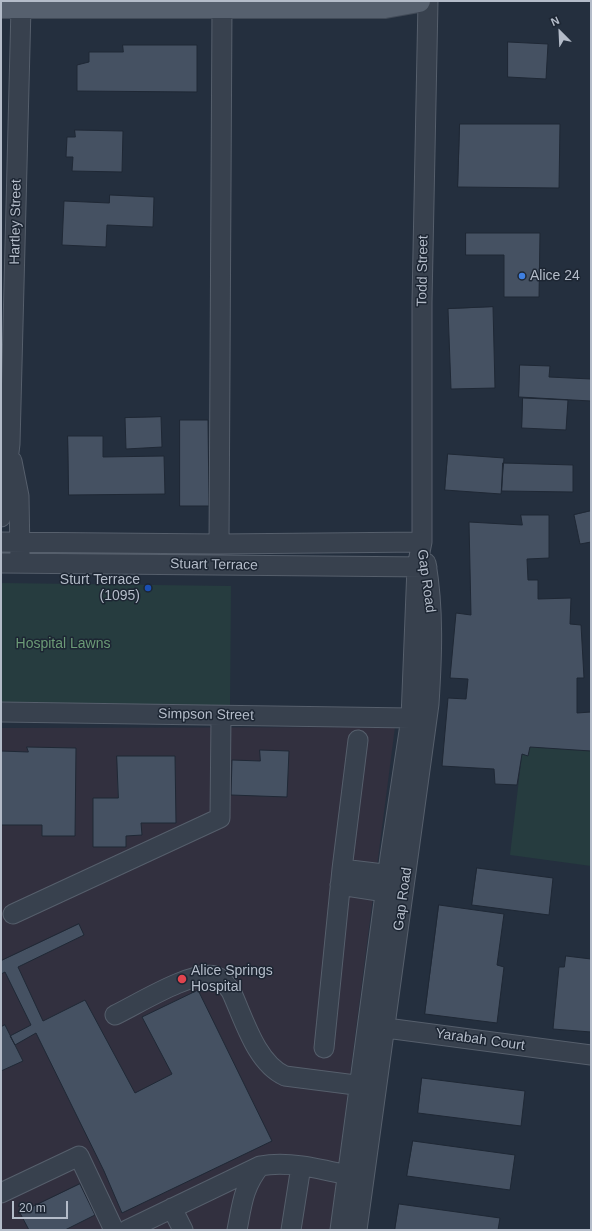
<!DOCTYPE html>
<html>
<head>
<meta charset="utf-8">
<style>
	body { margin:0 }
	#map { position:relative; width:592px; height:1231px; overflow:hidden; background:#242f3e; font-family:Arial,sans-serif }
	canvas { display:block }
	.frame { position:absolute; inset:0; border:2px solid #b4bcc9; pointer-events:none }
	.north { position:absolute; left:540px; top:12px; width:40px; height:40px; -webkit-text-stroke:3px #1d2633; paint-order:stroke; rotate:336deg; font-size:11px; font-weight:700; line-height:16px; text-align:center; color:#b4bcc9 }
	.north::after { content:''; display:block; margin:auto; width:14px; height:18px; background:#b4bcc9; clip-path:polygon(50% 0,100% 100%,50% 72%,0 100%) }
	.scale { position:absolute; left:12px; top:1201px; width:56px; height:18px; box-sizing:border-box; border:2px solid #b4bcc9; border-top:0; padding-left:5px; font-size:12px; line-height:14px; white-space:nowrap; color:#b4bcc9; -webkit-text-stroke:3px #1d2633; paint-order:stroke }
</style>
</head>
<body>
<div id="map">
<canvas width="592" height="1231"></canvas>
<div class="frame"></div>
<div class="north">N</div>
<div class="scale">20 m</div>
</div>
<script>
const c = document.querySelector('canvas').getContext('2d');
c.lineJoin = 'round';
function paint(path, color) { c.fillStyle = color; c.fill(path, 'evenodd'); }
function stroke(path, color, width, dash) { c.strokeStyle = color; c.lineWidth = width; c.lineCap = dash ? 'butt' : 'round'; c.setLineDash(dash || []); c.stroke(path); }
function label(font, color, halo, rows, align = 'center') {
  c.font = font + ' Arial,sans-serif'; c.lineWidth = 3; c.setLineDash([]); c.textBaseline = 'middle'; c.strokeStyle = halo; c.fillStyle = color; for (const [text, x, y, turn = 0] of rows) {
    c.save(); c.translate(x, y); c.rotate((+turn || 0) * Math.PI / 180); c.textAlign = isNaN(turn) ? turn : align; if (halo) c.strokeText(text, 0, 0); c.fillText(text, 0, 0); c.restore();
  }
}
const medical = new Path2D(`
	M395 727 330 1230H1V728Z`);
const green = new Path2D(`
	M1 583 231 586 230 708 1 704Z
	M530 747 591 751V866L510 855 522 754 528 755Z`);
const building = new Path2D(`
	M508 42 548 44 546 79 508 77Z
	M123 45H197V92L77 91V65L89 62V52H123Z
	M460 124H560L559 188 458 187Z
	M75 130 123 131 122 172 72 171 73 157H66L67 137H75Z
	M110 195 154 197 153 227 107 225 106 247 62 245 64 201 109 203Z
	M466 233H540L539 297H504V255H466Z
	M493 307 495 388 451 389 448 309Z
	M520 365 550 366 549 377 591 379V401L519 397Z
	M523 398 568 400 566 430 522 428Z
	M161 417 162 447 126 449 125 418Z
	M180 420H208L209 506H180Z
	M68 436H103V457L164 456 165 494 69 495Z
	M448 454 504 458 501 494 445 490Z
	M503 463 573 465V492L502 491Z
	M591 511V542L580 544 574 515Z
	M521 515H549V558L527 559 528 580H538V599L571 598 570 624 581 625 584 678H577V713L591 712V751L530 747 528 756 522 754 517 785 495 784 494 769 442 766 448 698 466 699 468 679 450 678 456 613 471 615 469 522 522 525Z
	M27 747 76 748 75 836H42V825H1V751L28 752Z
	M260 750 289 751 287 797 231 795 232 760 260 761Z
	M117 756H175L176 823H141L142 835 126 836V847H93V798H118Z
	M477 868 553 878 549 915 472 905Z
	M439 905 504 914 497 965 504 967 497 1023 425 1014Z
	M79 924 84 935 18 967 43 1021 85 1000 135 1093 172 1074 142 1017 198 990 272 1141 122 1213 104 1171 36 1033 15 1045 10 1036 31 1025 5 972 1 974V961Z
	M566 956 591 959V1032L553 1029 559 967H564Z
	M5 1025 23 1061 1 1071V1027Z
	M422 1078 525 1091 521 1126 418 1113Z
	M413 1141 515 1155 510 1190 407 1176Z
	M80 1184 95 1215 65 1230H29L20 1213Z
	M399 1204 500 1218 498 1230H395Z`);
const minor = new Path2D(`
	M12 461 19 496 20 555
	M1 517 10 444 21 7
	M1 542 219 544 422 542
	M219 544 222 6
	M1 563 427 567
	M1 712 411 718
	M342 869 400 876
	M340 885 398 894
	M13 914 220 818 221 716
	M115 1015C138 1004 192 970 215 976 222 978 227 986 231 991 244 1019 256 1063 285 1076L371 1087
	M371 1026 591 1055
	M324 1048 342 869 358 740
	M1 1193 79 1156 114 1230
	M172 1208 183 1230
	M127 1230 260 1166C292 1160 328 1171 360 1178
	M237 1230C242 1205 243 1187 260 1166
	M291 1230 301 1166
	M340 1230 390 857 411 718 417 567 422 542V302L428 1
	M357 1230 429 704C432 657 434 610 426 563`);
const major = new Path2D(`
	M1 7H385L419 1`);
const markers = [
	[522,276,4,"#3f7fe0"],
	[148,588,4,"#1a4fb4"],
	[182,979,5,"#e0444e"]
];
const streetNames = [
	["Hartley Street",16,222,-89],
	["Todd Street",423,271,-89],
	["Stuart Terrace",214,565,1],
	["Gap Road",426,581,82],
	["Simpson Street",206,715,1],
	["Gap Road",403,899,-82],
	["Yarabah Court",480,1040,8]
];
const poiNames = [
	["Alice 24",530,276],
	["Sturt Terrace",140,580,"right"],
	["(1095)",140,596,"right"],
	["Alice Springs",191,971],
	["Hospital",191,987]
];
const parkNames = [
	["Hospital Lawns",63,644]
];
paint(medical, '#32303f');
paint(green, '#263c3f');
paint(building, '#455162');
stroke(building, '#1f2835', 1);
stroke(minor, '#565f6c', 21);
stroke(major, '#414a57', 24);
stroke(minor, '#38414e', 19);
stroke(major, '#56606e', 22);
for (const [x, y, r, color] of markers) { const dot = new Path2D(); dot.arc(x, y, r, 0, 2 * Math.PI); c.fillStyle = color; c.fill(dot); stroke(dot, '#1d2633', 1.5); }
label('14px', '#b4bcc9', '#1d2633', streetNames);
label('14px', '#b4bcc9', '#1d2633', poiNames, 'left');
label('14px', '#6b9a76', '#1d2633', parkNames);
</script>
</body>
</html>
